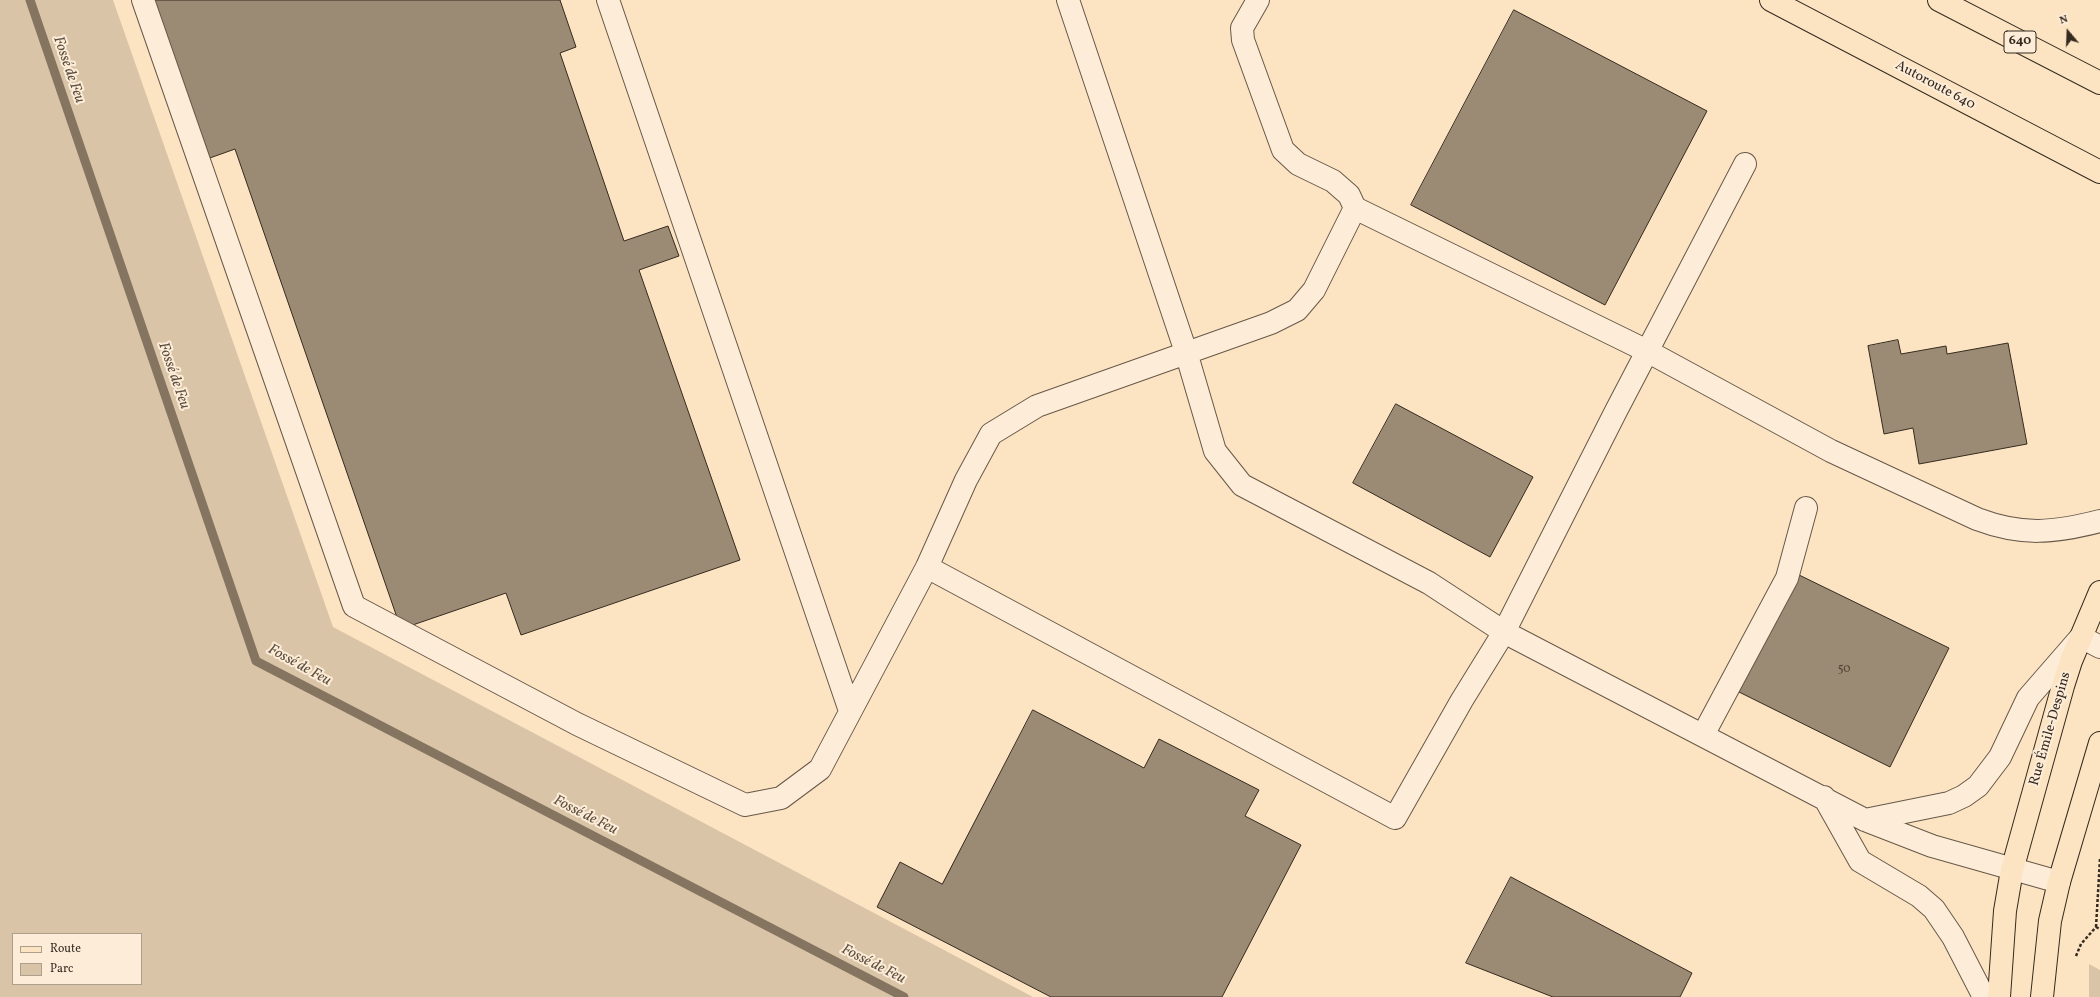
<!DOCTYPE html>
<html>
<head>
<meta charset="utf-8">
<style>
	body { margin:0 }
	#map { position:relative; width:2100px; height:997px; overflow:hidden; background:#fce4c3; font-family:Vollkorn,serif }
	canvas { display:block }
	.legend { position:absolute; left:12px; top:933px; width:130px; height:52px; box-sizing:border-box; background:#fdedd8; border:1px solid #ad9f8e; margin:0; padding:5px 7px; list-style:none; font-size:12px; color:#352a1f }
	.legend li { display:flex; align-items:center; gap:8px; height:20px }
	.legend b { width:20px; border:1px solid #ad9f8e }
	.north { position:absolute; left:2048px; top:12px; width:40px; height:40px; -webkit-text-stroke:3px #fdedd8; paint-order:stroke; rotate:341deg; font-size:11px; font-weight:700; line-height:16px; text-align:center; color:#352a1f }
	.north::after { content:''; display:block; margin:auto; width:14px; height:18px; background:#352a1f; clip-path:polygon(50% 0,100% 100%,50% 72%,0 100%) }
</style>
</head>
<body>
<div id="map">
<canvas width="2100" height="997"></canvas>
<ul class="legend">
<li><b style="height:5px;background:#fce4c3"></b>Route</li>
<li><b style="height:11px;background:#dac4a7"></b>Parc</li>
</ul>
<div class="north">N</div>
</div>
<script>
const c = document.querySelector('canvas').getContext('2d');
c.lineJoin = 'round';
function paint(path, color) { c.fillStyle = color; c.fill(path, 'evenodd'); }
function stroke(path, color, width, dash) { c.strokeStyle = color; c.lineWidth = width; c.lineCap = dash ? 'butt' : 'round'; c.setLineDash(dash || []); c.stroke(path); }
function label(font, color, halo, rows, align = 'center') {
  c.font = font + ' Vollkorn,serif'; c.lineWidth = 4; c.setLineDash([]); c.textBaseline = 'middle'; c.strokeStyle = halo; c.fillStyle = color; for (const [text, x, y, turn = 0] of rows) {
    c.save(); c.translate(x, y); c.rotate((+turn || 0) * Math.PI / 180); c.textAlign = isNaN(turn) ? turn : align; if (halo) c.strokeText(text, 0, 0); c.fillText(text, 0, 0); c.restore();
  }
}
const green = new Path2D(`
	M0 0H113L333 627 1033 997H0ZM13 934H141V984H13Z
	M2089 964 2100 970V997H2089Z`);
const stream = new Path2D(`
	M30 0 256 661 904 997`);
const building = new Path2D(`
	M136 0H560L576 47 560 53 624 241 668 226 679 256 639 270 740 560 521 635 506 593 401 629 235 149 193 164Z
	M1514 10 1707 111 1605 305 1411 205Z
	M1898 340 1901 354 1946 346 1947 354 2008 343 2027 444 1919 464 1913 428 1884 434 1868 346Z
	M1396 404 1533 477 1490 557 1353 483Z
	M1797 574 1949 648 1890 767 1739 692Z
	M1033 710 1144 768 1159 739 1259 790 1245 816 1301 845 1222 997H1051L877 907 900 862 942 884Z
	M1511 877 1692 973 1680 997H1553L1466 963Z`);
const path = new Path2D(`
	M2096 927 2100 859
	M2096 927 2100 929
	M2076 956 2081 944 2096 927`);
const minor = new Path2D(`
	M143 0 354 606 577 724 745 805 781 798 820 769 927 567 966 480 991 434 1037 406 1271 323 1297 310 1314 290 1355 208 1349 195 1333 181 1298 164 1283 150 1243 40 1242 28 1258 0
	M608 0 850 711
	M1068 0 1186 352 1215 451 1242 485 1429 583 1504 632 1865 820 1932 846 2059 882
	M1355 208 1647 351 1831 451 1977 519C2022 536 2054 533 2100 521
	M927 567 1395 818 1462 700 1504 632 1616 411 1745 164
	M1703 735 1787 578 1806 508
	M1824 797 1860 861 1919 896 1934 909 1953 937 1984 997
	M1865 820 1949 803 1964 796 1978 786 2000 757 2028 698 2081 637 2100 647`);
const major = new Path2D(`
	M1999 997 2005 911 2012 870 2063 686 2071 661 2100 592
	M2042 997 2050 921 2059 882 2100 743`);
const highway = new Path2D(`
	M1771 0 2100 172
	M1939 0 2100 83`);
const numberNames = [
	["50",1844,670]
];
const shields = [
	[2020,42,32]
];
const shieldNames = [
	["640",2020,42]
];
const streetNames = [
	["Autoroute 640",1935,86,28],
	["Rue Émile-Despins",2051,729,-74]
];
const waterNames = [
	["Fossé de Feu",68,70,71],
	["Fossé de Feu",173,376,71],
	["Fossé de Feu",299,666,29],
	["Fossé de Feu",585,816,27],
	["Fossé de Feu",873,965,27]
];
paint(green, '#dac4a7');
stroke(stream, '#847460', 9);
paint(building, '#9c8b74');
stroke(building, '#352a1f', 1);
stroke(minor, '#675848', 24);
stroke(major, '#352a1f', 24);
stroke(highway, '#352a1f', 24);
stroke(path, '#352a1f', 2.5, [3, 2]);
stroke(minor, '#fdedd8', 22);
stroke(major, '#fce4c3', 22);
stroke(highway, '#fce4c3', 22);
label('12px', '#4f4234', null, numberNames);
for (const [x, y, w] of shields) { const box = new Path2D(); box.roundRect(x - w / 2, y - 11, w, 22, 3); c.fillStyle = '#fdedd8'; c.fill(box); stroke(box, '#352a1f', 1); }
label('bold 13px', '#352a1f', null, shieldNames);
label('14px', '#352a1f', '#fdedd8', streetNames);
label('italic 15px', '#5c4f3f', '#fdedd8', waterNames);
</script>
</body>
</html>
